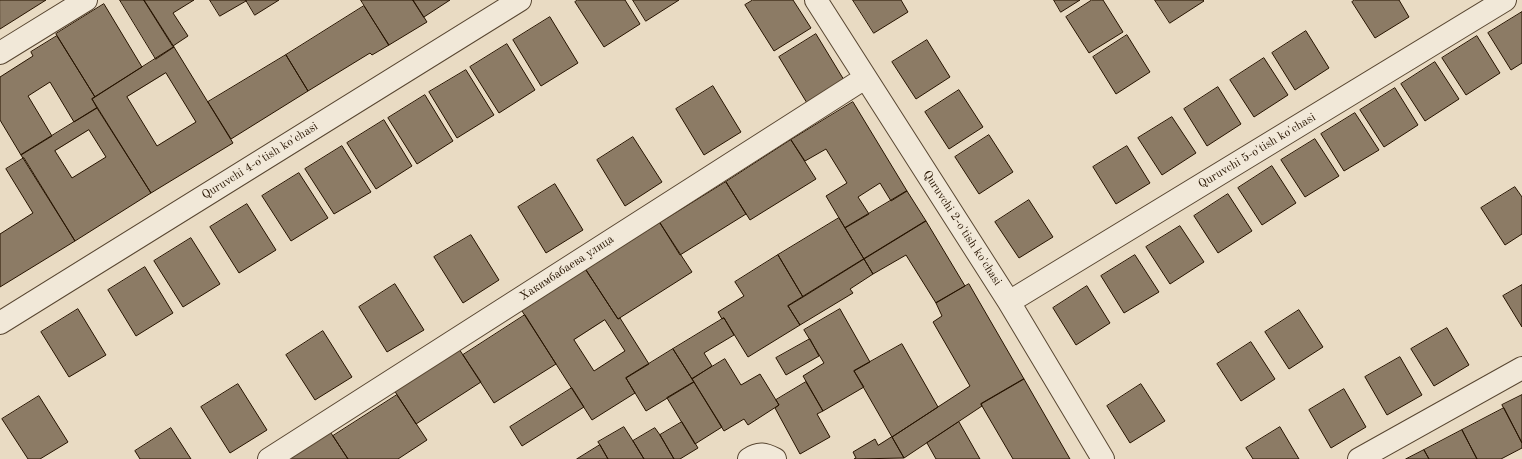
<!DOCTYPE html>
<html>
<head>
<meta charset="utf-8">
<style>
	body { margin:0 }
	canvas { display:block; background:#e9dbc3 }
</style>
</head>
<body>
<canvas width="1522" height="459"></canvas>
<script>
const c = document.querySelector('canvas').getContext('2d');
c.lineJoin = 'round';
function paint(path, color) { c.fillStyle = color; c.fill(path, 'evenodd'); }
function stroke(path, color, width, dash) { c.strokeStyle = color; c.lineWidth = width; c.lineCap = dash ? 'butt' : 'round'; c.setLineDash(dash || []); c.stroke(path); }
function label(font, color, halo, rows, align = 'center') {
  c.font = font + ' "Old Standard TT",serif'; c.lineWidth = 3.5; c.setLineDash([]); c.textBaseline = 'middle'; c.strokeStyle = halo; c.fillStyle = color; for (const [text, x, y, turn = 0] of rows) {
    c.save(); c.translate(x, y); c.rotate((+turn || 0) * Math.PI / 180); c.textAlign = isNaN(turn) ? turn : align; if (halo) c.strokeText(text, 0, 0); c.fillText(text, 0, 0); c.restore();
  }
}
const building = new Path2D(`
	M0 0H46L0 29Z
	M120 0H144L174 47 156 59Z
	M144 0H194L173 13 188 36 173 46Z
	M210 0H246V1L220 16Z
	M246 0H279L255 15Z
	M361 0H413L427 22 389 45Z
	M413 0H450L424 17Z
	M578 0H625L640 24 604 47 575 2Z
	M633 0H679L646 21Z
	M753 0H793L811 28 774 51 745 5Z
	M853 0H901L908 12 874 33Z
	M1054 0H1080L1061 12Z
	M1092 0H1103L1123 32 1089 53 1066 17Z
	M1155 0H1203L1204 1 1170 23Z
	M1355 0H1399L1409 17 1375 38 1352 2Z
	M104 4 142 67 95 97 56 34Z
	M364 6 389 45 372 55 370 53 308 91 286 55Z
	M1522 12V63L1511 70 1488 33Z
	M550 17 578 63 541 86 513 40Z
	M1306 31 1329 68 1295 90 1272 53Z
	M816 34 844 80 807 103 779 57Z
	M1127 35 1150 72 1116 94 1093 57Z
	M57 36 95 97 92 99 97 108 74 122 50 82 28 96 52 136 21 155 0 120V77L33 56 31 52Z
	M1477 36 1500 73 1466 95 1442 58Z
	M927 40 950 77 916 99 892 62Z
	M507 44 535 90 499 113 470 67Z
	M174 47 233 143 151 193 92 99ZM166 73 196 122 157 146 127 97Z
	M286 55 308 91 231 139 208 102Z
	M1264 58 1288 95 1254 117 1230 80Z
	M1435 62 1459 99 1425 121 1401 84Z
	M466 70 494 115 457 138 429 92Z
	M713 86 741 132 704 155 676 109Z
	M1218 87 1241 124 1207 146 1184 109Z
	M1395 88 1418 125 1384 147 1360 110Z
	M959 90 983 127 949 149 925 112Z
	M425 95 453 141 417 164 388 118Z
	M853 102 907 191 891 201 880 183 858 197 869 214 845 228 826 196 847 183 826 149 805 161 791 140Z
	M97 108 151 193 75 241 21 155ZM89 130 106 157 72 178 55 151Z
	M1355 113 1379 150 1344 171 1321 134Z
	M1172 117 1196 153 1162 175 1138 138Z
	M384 120 412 166 376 189 347 143Z
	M989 135 1013 172 979 194 955 157Z
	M633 137 662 182 625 206 597 160Z
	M1315 139 1339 176 1305 197 1281 160Z
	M791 140 816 179 750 220 726 182Z
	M342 146 371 192 334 214 305 169Z
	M1127 146 1150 183 1116 204 1093 167Z
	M24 158 75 241 0 287V234L33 213 6 169Z
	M1272 166 1296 203 1262 225 1238 188Z
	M299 173 328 218 291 241 262 196Z
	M726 182 746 214 680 255 660 223Z
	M555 184 583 230 546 253 518 207Z
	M1515 187 1522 197V234L1505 245 1481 208Z
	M907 191 926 221 864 259 845 228Z
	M1228 194 1252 231 1218 253 1194 216Z
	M1029 200 1053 237 1019 258 995 222Z
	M247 204 276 250 239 273 210 227Z
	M839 218 864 259 803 297 778 255Z
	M926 221 965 286 936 303 906 255 873 274 864 259Z
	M660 223 692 272 618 319 586 270Z
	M1180 226 1204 262 1170 284 1146 247Z
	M471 235 499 280 463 303 434 257Z
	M191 238 220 284 183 307 154 261Z
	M778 255 803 297 788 306 800 325 748 357 724 318 722 319 718 312 744 296 735 282Z
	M1135 255 1159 292 1124 313 1101 276Z
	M864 259 873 274 850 289 853 293 800 325 788 306Z
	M145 267 173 313 136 336 108 290Z
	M586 270 618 319 620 318 649 364 626 378 635 393 592 420 522 311ZM605 320 625 351 594 371 574 340Z
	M395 284 424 330 387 352 359 307Z
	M969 284 1024 379 981 404 982 406 904 458 892 437 970 386 933 322 942 316 936 303Z
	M1522 285V327L1503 296Z
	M1087 286 1110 323 1076 345 1053 308Z
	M78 309 106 355 69 377 41 332Z
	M840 309 870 362 854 371 864 387 823 411 803 376 824 363 804 330Z
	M1299 310 1323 347 1289 369 1265 332Z
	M525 315 556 364 494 403 463 355Z
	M724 318 734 335 704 353 712 366 692 379 673 349Z
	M1447 328 1469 365 1434 386 1411 349Z
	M323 331 352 377 315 400 286 355Z
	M810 339 819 356 786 375 776 358Z
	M1251 342 1275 379 1241 401 1217 364Z
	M902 344 938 407 892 437 854 371Z
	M459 349 481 382 416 424 394 390Z
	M673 349 694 382 646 411 626 378Z
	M1400 357 1422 395 1387 415 1365 377Z
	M725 359 741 385 760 374 779 405 748 425 744 419 724 431 692 379Z
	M1024 379 1070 459H1013L982 406 981 404Z
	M694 382 722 427 695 444 667 398Z
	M806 382 823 411 817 414 830 437 800 454 775 408 779 405 776 400Z
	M238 384 267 430 230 453 201 407Z
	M1141 384 1165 421 1130 443 1107 406Z
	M572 388 584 407 522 446 510 427Z
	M1344 389 1366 427 1331 448 1309 410Z
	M397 395 427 440 398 459H348L333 436Z
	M1522 395V443L1502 405Z
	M39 396 68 442 40 459H28L2 419Z
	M1504 408 1522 443V448L1501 459H1477L1462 430Z
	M682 422 698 448 680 459H674L660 435Z
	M959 422 980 459H936L927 443Z
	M624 427 633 441 644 459H608L600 445 598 442Z
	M1280 427 1299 459H1253L1246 448Z
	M171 428 191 459H140L135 451Z
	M655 428 660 435 674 459H644L633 441Z
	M329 430 348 459H290L288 456Z
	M1462 430 1477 459H1429L1424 450Z
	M892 437 904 458 854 459 856 458 853 452 875 439 878 445Z
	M600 445 608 459H577Z
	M1424 450 1429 459H1406Z`);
const minor = new Path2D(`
	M816 0 1009 302 1103 459
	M0 53 86 0
	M1009 302 1505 0
	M0 323 520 0
	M269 459 865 78
	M749 459C759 452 765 454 775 459
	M1359 459 1522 368`);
const streetNames = [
	["Quruvchi 5-o'tish ko'chasi",1257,151,-31],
	["Quruvchi 4-o'tish ko'chasi",260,161,-32],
	["Quruvchi 2-o'tish ko'chasi",962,228,57],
	["Хакимбабаева улица",567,268,-33]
];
paint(building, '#8c7b65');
stroke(building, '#271400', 1);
stroke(minor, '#584631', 24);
stroke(minor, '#f1e8d8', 22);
label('12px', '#271400', '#f1e8d8', streetNames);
</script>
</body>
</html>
